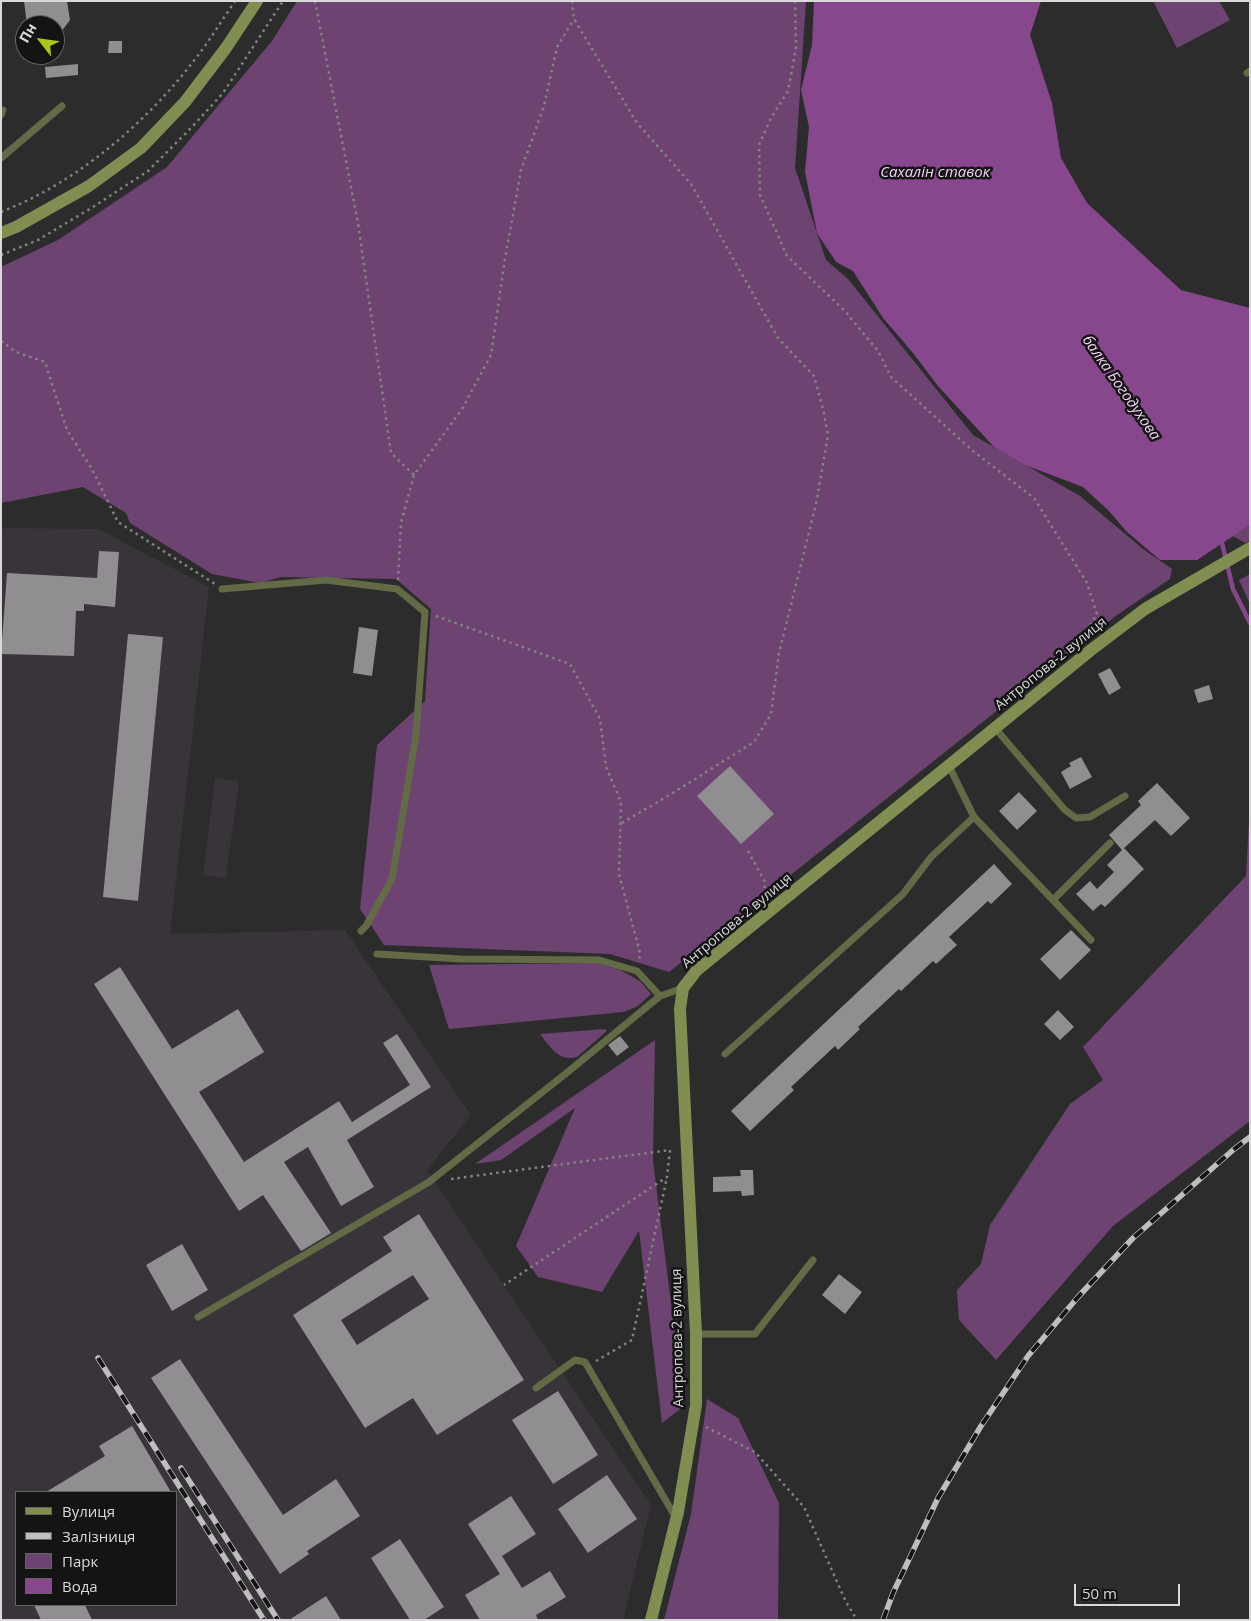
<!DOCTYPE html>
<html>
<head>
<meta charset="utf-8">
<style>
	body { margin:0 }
	#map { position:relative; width:1251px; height:1621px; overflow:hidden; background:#2d2c2d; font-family:"Open Sans",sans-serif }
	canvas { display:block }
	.frame { position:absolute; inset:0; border:2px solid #dad9da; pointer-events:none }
	.legend { position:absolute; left:15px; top:1491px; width:162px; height:115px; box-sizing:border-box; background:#151415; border:1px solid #646364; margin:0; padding:6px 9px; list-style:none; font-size:15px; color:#dad9da }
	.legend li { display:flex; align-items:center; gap:10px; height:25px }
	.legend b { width:25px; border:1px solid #646364 }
	.north { position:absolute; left:15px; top:15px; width:50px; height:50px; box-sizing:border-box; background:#151415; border:1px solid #646364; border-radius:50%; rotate:300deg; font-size:14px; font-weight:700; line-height:20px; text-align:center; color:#dad9da }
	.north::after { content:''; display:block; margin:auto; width:18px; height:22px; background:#aac719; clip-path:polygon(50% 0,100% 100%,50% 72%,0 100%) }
	.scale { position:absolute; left:1074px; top:1584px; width:106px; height:22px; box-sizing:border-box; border:2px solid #dad9da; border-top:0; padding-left:6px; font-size:15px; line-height:18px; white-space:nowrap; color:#dad9da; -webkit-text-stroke:4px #151415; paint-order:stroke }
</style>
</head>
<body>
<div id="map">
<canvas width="1251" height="1621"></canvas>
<div class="frame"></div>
<ul class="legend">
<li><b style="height:6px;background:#808e51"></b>Вулиця</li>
<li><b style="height:6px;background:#bfbebf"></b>Залізниця</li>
<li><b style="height:14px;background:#6d4371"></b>Парк</li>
<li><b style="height:14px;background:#87478c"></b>Вода</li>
</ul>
<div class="north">Пн</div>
<div class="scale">50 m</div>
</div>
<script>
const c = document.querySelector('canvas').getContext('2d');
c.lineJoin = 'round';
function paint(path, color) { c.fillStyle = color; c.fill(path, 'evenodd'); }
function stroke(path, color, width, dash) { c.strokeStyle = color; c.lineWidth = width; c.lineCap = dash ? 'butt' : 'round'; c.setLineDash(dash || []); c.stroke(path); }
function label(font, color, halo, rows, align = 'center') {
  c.font = font + ' "Open Sans",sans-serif'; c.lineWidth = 5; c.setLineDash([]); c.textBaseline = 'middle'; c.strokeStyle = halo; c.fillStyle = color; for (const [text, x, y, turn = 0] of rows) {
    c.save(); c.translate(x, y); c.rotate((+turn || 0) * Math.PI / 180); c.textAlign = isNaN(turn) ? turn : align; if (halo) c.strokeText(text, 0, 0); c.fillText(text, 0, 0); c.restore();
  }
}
const built = new Path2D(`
	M1 528 98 529 209 587 170 934 345 930 471 1115 427 1170 651 1505 623 1620H1ZM16 1492H176V1605H16Z
	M215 778 239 781 226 878 203 875Z`);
const green = new Path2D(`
	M297 1H806L795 168 826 260 848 279 973 435 1080 496 1143 549 1172 569 1170 579 1117 615 669 972 610 954 384 945 360 909 377 745 425 701 431 609 396 579 281 577 260 583 212 574 130 523 126 513 83 487 1 503V267L58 240 167 167 272 41Z
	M1153 1H1219L1230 20 1177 48Z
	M1250 525V541L1245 543 1233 536Z
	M1250 574V604L1239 580Z
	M1250 802V1121L1113 1226 996 1360 959 1320 957 1290 981 1264 990 1225 1070 1104 1103 1080 1083 1047 1246 876Z
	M599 963 620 970 640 981 651 994 638 1006 624 1012 449 1029 429 965Z
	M605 1029 607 1031 577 1057C559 1062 550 1047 540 1034Z
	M655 1040 653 1161 684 1406 662 1423 639 1231 602 1292 538 1277 516 1246 575 1108 501 1160 475 1164Z
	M707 1399 738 1418 779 1503 778 1620H664L691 1514Z`);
const water = new Path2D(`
	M814 1H1041L1030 35 1052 103 1061 158 1087 203 1181 290 1250 308V525L1197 560H1160L1126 531 1109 511 1083 487 1025 465 994 447 938 386 913 353 883 318 853 271 836 262 817 233 805 172 809 127 801 90 812 45Z`);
const stream = new Path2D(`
	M1218 539 1222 543 1233 589 1250 623`);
const building = new Path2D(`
	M24 1H67L70 20 55 40V25H27Z
	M109 41H122V53H108Z
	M78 64V75L46 78 45 67Z
	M99 551 119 552 115 607 84 604V611H76L74 656 1 654 7 573 97 578Z
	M359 627 378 630 372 676 353 673Z
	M128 634 163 637 138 901 103 897Z
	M1110 668 1121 688 1109 695 1098 674Z
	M1209 685 1213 699 1198 703 1194 690Z
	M1081 757 1092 777 1070 789 1061 772 1071 766 1069 763Z
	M730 766 774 814 741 844 697 796Z
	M1157 783 1190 818 1171 836 1155 820 1122 850 1109 835 1141 805 1138 801Z
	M1019 792 1037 811 1017 830 999 811Z
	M1124 848 1144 869 1105 907 1101 904 1093 911 1076 894 1090 881 1097 889 1114 872 1107 865Z
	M994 864 1012 884 991 904 988 901 949 937 957 945 936 964 933 961 901 991 899 989 858 1027 860 1029 838 1050 835 1046 791 1087 794 1090 750 1131 731 1111Z
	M1071 930 1091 950 1060 980 1040 959Z
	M120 967 172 1049 238 1009 264 1052 199 1092 244 1162 339 1101 352 1122 410 1085 383 1043 397 1034 431 1087 347 1140 374 1187 341 1206 308 1147 284 1162 331 1233 301 1251 263 1195 239 1211 94 984Z
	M1058 1010 1074 1027 1060 1040 1044 1024Z
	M620 1036 629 1047 617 1056 608 1045Z
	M740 1170H753L754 1195 742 1196 741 1191 713 1192V1177L741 1176Z
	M419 1214 524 1380 437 1435 413 1398 365 1428 293 1315 392 1251 383 1237ZM413 1275 429 1299 357 1345 341 1320Z
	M182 1244 208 1290 172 1311 146 1265Z
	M839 1274 862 1292 845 1314 822 1295Z
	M180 1359 283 1515 336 1479 360 1516 307 1551 309 1554 280 1574 151 1378Z
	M558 1391 598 1455 553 1484 512 1420Z
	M132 1426 171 1492H46L105 1456 99 1446Z
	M607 1475 637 1519 588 1553 558 1509Z
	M511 1496 536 1534 502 1556 522 1588 550 1571 566 1597 536 1615 538 1620H480L465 1595 500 1574 468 1524Z
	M400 1539 444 1607 424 1620H410L371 1558Z
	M326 1596 341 1620H289Z
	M34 1605H85L92 1620H41Z`);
const path = new Path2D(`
	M315 1 358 223 391 453 414 475
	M572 1 574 19 637 123 691 184 778 338 814 376 823 409 828 435 816 504 779 653 771 714 754 742 668 796 620 824
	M795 1 796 48 788 91 771 118 759 145 760 195 787 256 844 310 878 351 891 377 973 451 1034 498 1087 583 1097 614 1084 637 1085 639
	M1 212C13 207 25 202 36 196 98 164 154 113 196 58 210 40 222 20 235 1
	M1 255 38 240 93 207 148 171 192 127 223 93 283 1
	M1 341 16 352 45 362 67 430 92 469 118 522 215 584
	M398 580 401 523 414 475 462 409 491 355 505 259 521 170 544 106 557 47 574 19
	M436 616 570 664 600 719 606 767 621 802 619 874 640 953 639 961
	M748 851 765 882 764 898
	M451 1179 670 1150 667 1177 504 1285
	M596 1361 632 1340 667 1177
	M706 1427 755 1452 804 1507 846 1602 857 1620`);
const lane = new Path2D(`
	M1247 73 1250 71
	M1 115 3 110
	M1 158 62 106
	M222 589 326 580 397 589 425 612 416 735 392 879 366 926 361 931
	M995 728 1065 810 1076 818 1090 817 1125 796
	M949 766 974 817 1091 940
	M1053 900 1110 843
	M377 954 461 959 599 960 637 971 660 996
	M725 1054 903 894 931 857 974 817
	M198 1317 429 1182 569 1071 660 996 683 988
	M696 1334H755L813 1260
	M536 1388 575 1360 585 1362 676 1518`);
const secondary = new Path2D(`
	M1 233 16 227 89 186 141 148 185 102 226 48 257 1
	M651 1620 678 1512 696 1405V1334L680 1009 683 988 697 970 1091 650 1145 609 1250 548`);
const rail = new Path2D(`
	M98 1358 264 1620
	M181 1468 278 1620
	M883 1620 893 1593 938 1498 981 1426 1028 1356 1078 1297 1133 1238 1233 1150 1250 1137`);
const streetNames = [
	["Антропова-2 вулиця",1051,664,-39],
	["Антропова-2 вулиця",737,921,-40],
	["Антропова-2 вулиця",678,1338,-91]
];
const waterNames = [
	["Сахалін ставок",935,173],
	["балка Богодухова",1121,388,55]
];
paint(built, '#39333a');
paint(green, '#6d4371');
paint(water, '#87478c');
stroke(stream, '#87478c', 4.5);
paint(building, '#908e90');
stroke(path, '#848384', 2.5, [2.5, 4]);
stroke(lane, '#626b46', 7);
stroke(secondary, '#808e51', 12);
stroke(rail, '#bfbebf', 5.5);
stroke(rail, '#151415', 4, [11]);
label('14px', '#dad9da', '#151415', streetNames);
label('italic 15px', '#f2cff4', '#151415', waterNames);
</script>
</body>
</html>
